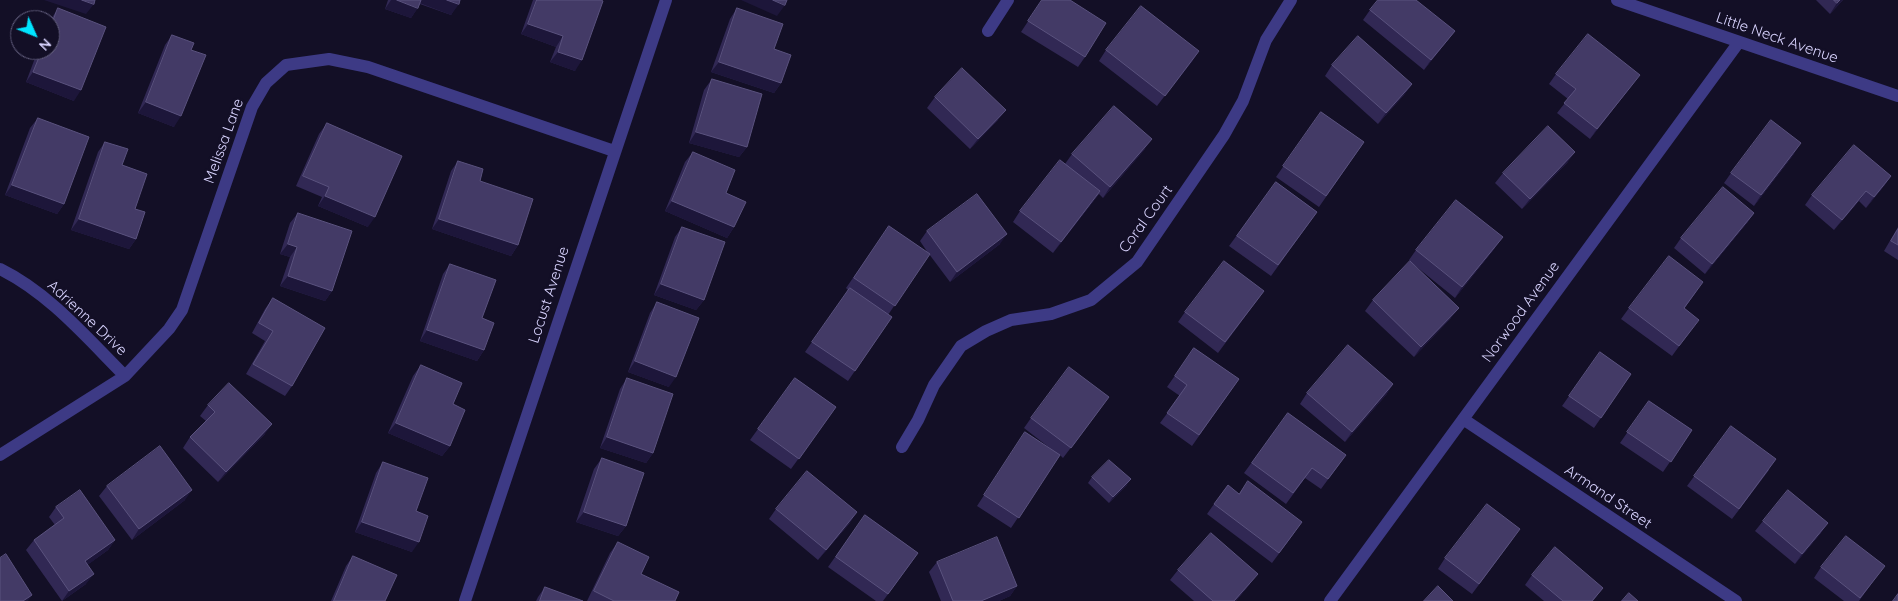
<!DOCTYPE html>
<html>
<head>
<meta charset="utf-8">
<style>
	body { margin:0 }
	#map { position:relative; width:1898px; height:601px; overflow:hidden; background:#130f26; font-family:Quicksand,sans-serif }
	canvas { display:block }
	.north { position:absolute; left:10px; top:10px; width:50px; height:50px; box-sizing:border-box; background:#130f26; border:1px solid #625e7d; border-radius:50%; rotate:134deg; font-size:14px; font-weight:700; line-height:20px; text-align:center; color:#d9d4ff }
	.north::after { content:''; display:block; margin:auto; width:18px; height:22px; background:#00e5ff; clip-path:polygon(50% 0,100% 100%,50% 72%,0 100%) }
</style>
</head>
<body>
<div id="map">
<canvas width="1898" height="601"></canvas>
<div class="north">N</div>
</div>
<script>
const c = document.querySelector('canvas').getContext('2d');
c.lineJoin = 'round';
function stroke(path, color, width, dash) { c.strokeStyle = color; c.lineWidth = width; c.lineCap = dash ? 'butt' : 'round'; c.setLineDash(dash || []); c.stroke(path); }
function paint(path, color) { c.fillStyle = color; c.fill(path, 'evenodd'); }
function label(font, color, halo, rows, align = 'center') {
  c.font = font + ' Quicksand,sans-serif'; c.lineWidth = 5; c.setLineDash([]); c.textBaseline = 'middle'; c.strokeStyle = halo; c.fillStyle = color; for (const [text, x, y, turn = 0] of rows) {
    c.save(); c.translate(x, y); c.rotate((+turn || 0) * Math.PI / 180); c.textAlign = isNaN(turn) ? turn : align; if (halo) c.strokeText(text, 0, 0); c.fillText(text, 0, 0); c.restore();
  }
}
const service = new Path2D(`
	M988 31 1008 0`);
const minor = new Path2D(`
	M1617 0 1898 96
	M0 269C49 293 87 338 125 376
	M1463 419 1736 601
	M902 447 918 420 934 385 961 346 986 331 1011 320 1051 314 1091 300 1137 262 1224 135 1243 101 1266 40 1291 0
	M0 455 125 376 169 329 182 310 252 107 266 83 286 65 329 59 368 67 614 151
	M465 601 666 0
	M1330 601 1739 42`);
const wall = new Path2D(`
	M388 0H460L451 15 420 4 411 18 385 9Z
	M533 0H601L575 71 550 62 556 47 521 34Z
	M1042 0H1070L1085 57 1078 67 1021 32Z
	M1816 0H1843L1830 14Z
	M58 8 74 101 26 82 38 50H50V21Z
	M737 8 774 49 781 83 774 93 711 72 730 19Z
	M1370 10 1455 31 1447 41 1424 70 1363 20Z
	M172 35 191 50 174 127 138 113 165 45Z
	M1106 50 1199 51 1157 106 1099 61Z
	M1332 65 1412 84 1404 95 1378 124 1325 76Z
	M1556 74 1632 85 1590 139 1557 113 1568 99 1549 84Z
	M712 79 747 147 739 157 689 143 704 90Z
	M935 97 998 120 970 149 927 108Z
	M1321 112 1364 142 1319 207 1276 177Z
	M38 118 64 204 57 214 5 195 30 128Z
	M327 123 368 227 318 206 322 197 296 186 319 134Z
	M105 142 122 165 135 209 136 239 129 249 71 230 98 152Z
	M1145 149 1103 198 1099 194 1053 253 1013 222 1020 211 1065 164 1072 154Z
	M693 152 726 193 734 227 727 238 665 211 685 162Z
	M1794 154 1754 206 1724 183 1731 173Z
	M458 161 480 181 518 245 511 256 432 229 451 171Z
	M1568 162 1522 209 1495 183 1503 173Z
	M1891 176 1884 186 1866 208 1859 201 1834 230 1805 205 1812 195Z
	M1276 182 1317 212 1271 276 1229 246Z
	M298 213 332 291 325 301 280 286 290 257 280 254 290 223Z
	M1754 213 1747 223 1705 274 1674 248 1681 238Z
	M889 226 928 253 920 241 927 231 1000 244 950 282 929 254 888 315 892 317 848 381 805 352 848 290 846 288Z
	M682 227 704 300 696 310 654 295 675 237Z
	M1898 227V260L1884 251Z
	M1495 248 1455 298 1413 264 1451 318 1414 357 1365 311 1373 300 1410 261 1409 260 1416 250Z
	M450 264 482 318 484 350 477 361 420 341 443 274Z
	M1264 291 1218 353 1178 322 1185 312Z
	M1696 292 1684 309 1691 330 1672 356 1621 319 1629 308Z
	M273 298 292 386 285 396 246 374 265 341 252 333 265 309Z
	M657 302 669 387 628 372 650 313Z
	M1194 348 1239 379 1192 446 1160 423 1180 396 1167 387Z
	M1600 352 1631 374 1594 428 1562 406Z
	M421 365 453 404 450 446 442 456 388 433 413 376Z
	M627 378 653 453 646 463 600 448 620 389Z
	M795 378 836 407 791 469 750 440Z
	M1393 384 1386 395 1345 442 1300 404 1307 393Z
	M1649 401 1692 430 1663 472 1620 443Z
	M208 405 265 434 218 482 183 448 190 437 206 421 200 416Z
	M1101 408 1063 458 1060 455 1011 528 977 506 1025 432 1051 449 1024 428 1031 418Z
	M1288 413 1346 455 1321 489 1305 478 1286 504 1244 473Z
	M1731 426 1769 470 1732 519 1687 486Z
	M602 458 626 526 618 536 576 522 594 469Z
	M383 462 416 511 412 552 355 532 376 473Z
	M1092 477 1127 485 1109 503 1088 483Z
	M107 486 185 500 132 540 99 496Z
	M1214 504 1295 532 1272 563 1207 514Z
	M56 507 115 540 108 550 87 565 86 584 62 601 26 550 34 540 55 525 49 517Z
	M776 509 850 523 818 560 769 519Z
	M865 515 918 553 883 601H876L828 567Z
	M1763 521 1821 533 1795 564 1755 531Z
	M1513 539 1472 594 1438 569 1445 558Z
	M618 542 641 574 675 601H587L610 553Z
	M353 556 385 601H331L346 566Z
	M937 562 1017 586 1010 596 999 601H941L929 572Z
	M1821 567 1877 576 1859 601H1844L1814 578Z
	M1178 570 1250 584 1236 601H1194L1170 580Z
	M1532 575 1603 588 1593 601H1544L1525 585Z
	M545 587 583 601H536L538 597Z`);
const shadedWall = new Path2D(`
	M44 0H82L94 4 86 14Z
	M391 0H397L418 8 411 18 385 9Z
	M418 0H447L459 4 451 15 417 2Z
	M741 0H773L785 5 777 16Z
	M1840 0H1843L1830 14 1837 3Z
	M528 24 563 36 556 47 521 34Z
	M1455 31 1447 41 1424 70 1431 60Z
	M1199 51 1192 62 1157 106 1165 96Z
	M558 52 582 60 575 71 550 62Z
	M719 62 781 83 774 93 711 72Z
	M33 72 81 90 74 101 26 82Z
	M1640 75 1632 85 1590 139 1597 129Z
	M1412 84 1404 95 1378 124 1386 113Z
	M146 102 181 116 174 127 138 113Z
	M1006 110 998 120 970 149 978 139Z
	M696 132 747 147 739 157 689 143Z
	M1152 139 1145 149 1103 198 1110 187Z
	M1801 143 1794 154 1754 206 1761 195Z
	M1575 152 1568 162 1522 209 1530 199Z
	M1891 176 1884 186 1866 208 1874 197Z
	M12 185 64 204 57 214 5 195Z
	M1100 191 1093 202 1053 253 1061 242Z
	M1866 191 1859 201 1834 230 1842 220Z
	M325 196 375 217 368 227 318 206Z
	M672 201 734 227 727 238 665 211Z
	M1754 213 1747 223 1705 274 1712 264Z
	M79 219 136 239 129 249 71 230Z
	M439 219 518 245 511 256 432 229Z
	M1007 234 1000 244 950 282 957 272Z
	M1503 237 1495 248 1455 298 1462 287Z
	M288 244 297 247 290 257 280 254Z
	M288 276 332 291 325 301 280 286Z
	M661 284 704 300 696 310 654 295Z
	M1459 308 1451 318 1414 357 1421 347Z
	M427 330 484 350 477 361 420 341Z
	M635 361 676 377 669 387 628 372Z
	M1393 384 1386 395 1345 442 1352 432Z
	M396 423 450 446 442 456 388 433Z
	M272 424 265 434 218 482 226 472Z
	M607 437 653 453 646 463 600 448Z
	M1131 479 1127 485 1109 503 1113 497Z
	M192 490 185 500 132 540 139 529Z
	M584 512 626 526 618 536 576 522Z
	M857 512 850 523 818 560 826 550Z
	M362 522 419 542 412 552 355 532Z
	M1828 523 1821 533 1795 564 1802 554Z
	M115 540 108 550 78 572 85 561Z
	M94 574 86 584 62 601 69 591Z
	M1258 574 1250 584 1236 601H1234Z
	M1017 586 1010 596 999 601H981Z
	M32 595 28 601H23Z`);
const building = new Path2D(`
	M82 0H95L94 4Z
	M397 0H421L418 8Z
	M447 0H460L459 4Z
	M537 0H601L603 1 582 60 558 52 563 36 528 24Z
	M773 0H787L785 5Z
	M1042 0H1070L1106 23 1085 57 1028 21Z
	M1378 0H1416L1455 31 1431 60 1370 10Z
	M1834 0H1840L1837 3Z
	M1141 6 1199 51 1165 96 1106 50Z
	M58 8 106 27 81 90 33 72 42 50H50V29Z
	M737 8 783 24 774 49 791 55 781 83 719 62Z
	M1588 34 1640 75 1597 129 1564 103 1576 89 1556 74Z
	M172 35 194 43 191 50 206 55 181 116 146 102Z
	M1358 36 1412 84 1386 113 1332 65Z
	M962 68 1006 110 978 139 935 97Z
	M712 79 762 94 747 147 696 132Z
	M1114 106 1152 139 1110 187 1072 154Z
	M1321 112 1364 142 1326 196 1283 166Z
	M38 118 89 137 64 204 12 185Z
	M1771 120 1801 143 1761 195 1731 173Z
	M327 123 402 156 375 217 325 196 329 187 303 176Z
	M1548 126 1575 152 1530 199 1503 173Z
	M105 142 128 149 122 165 147 174 135 209 145 212 136 239 79 219Z
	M1854 145 1891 176 1874 197 1866 191 1842 220 1812 195Z
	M693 152 735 170 726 193 746 202 734 227 672 201Z
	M1060 160 1100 191 1061 242 1020 211Z
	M458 161 483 169 480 181 533 199 518 245 439 219Z
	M1276 182 1317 212 1278 265 1237 236Z
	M1723 187 1754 213 1712 264 1681 238Z
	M977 194 1007 234 957 272 927 231Z
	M1456 200 1503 237 1462 287 1416 250Z
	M298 213 352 231 332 291 288 276 297 247 288 244Z
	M889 226 930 254 895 306 854 278Z
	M682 227 725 242 704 300 661 284Z
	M1898 229V245L1891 241Z
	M1669 256 1703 282 1684 308 1699 320 1679 346 1629 308Z
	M1224 261 1264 291 1225 342 1185 312Z
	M1410 261 1459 308 1421 347 1373 300Z
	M450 264 496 280 482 318 494 323 484 350 427 330Z
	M850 288 892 317 855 371 812 342Z
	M273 298 325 328 292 386 253 364 273 331 259 323Z
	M657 302 699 318 676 377 635 361Z
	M1348 345 1393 384 1352 432 1307 393Z
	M1194 348 1239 379 1199 435 1167 413 1187 385 1175 376Z
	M1600 352 1631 374 1601 418 1569 396Z
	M421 365 462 383 453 404 465 410 450 446 396 423Z
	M1069 367 1109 397 1071 448 1031 418Z
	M627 378 673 394 653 453 607 437Z
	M795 378 836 407 799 459 758 429Z
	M229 383 272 424 226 472 190 437 215 412 208 405Z
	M1649 401 1692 430 1671 462 1627 432Z
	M1288 413 1346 455 1328 479 1312 468 1293 493 1252 463Z
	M1731 426 1776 459 1739 509 1694 476Z
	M1025 432 1060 455 1019 518 984 495Z
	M160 446 192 490 139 529 107 486Z
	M602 458 644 473 626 526 584 512Z
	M1109 460 1131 479 1113 497 1092 477Z
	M383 462 428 478 416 511 428 516 419 542 362 522Z
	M807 471 857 512 826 550 776 509Z
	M1248 481 1302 522 1279 553 1214 504 1228 485 1239 494Z
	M80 490 115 540 85 561 94 574 69 591 34 540 64 518 56 507Z
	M1788 490 1828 523 1802 554 1763 521Z
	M1487 504 1520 529 1479 584 1445 558Z
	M865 515 918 553 888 594 836 557Z
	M1211 533 1258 574 1234 601H1213L1178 570Z
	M1846 536 1885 566 1860 598 1821 567Z
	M997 537 1017 586 981 601H953L937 562Z
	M618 542 649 557 641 574 679 592 675 601H614L594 591Z
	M1555 547 1603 588 1592 601H1563L1532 575Z
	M6 554 32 595 23 601H0V558Z
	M353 556 397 575 385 601H334Z
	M1438 586 1453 601H1424Z
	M545 587 583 601H540Z
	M1629 593 1638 601H1622Z
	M1898 594V601H1893Z`);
const streetNames = [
	["Little Neck Avenue",1777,38,19],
	["Melissa Lane",224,141,-70],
	["Coral Court",1146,219,-54],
	["Locust Avenue",549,295,-72],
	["Norwood Avenue",1521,312,-54],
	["Adrienne Drive",87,318,43],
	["Armand Street",1608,497,34]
];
stroke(service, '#3d3a85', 12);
stroke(minor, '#3d3a85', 12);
paint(wall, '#312854');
paint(shadedWall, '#1d163a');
paint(building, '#433a66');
stroke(building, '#5a527e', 1);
label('15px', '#d9d4ff', '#130f26', streetNames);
</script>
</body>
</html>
